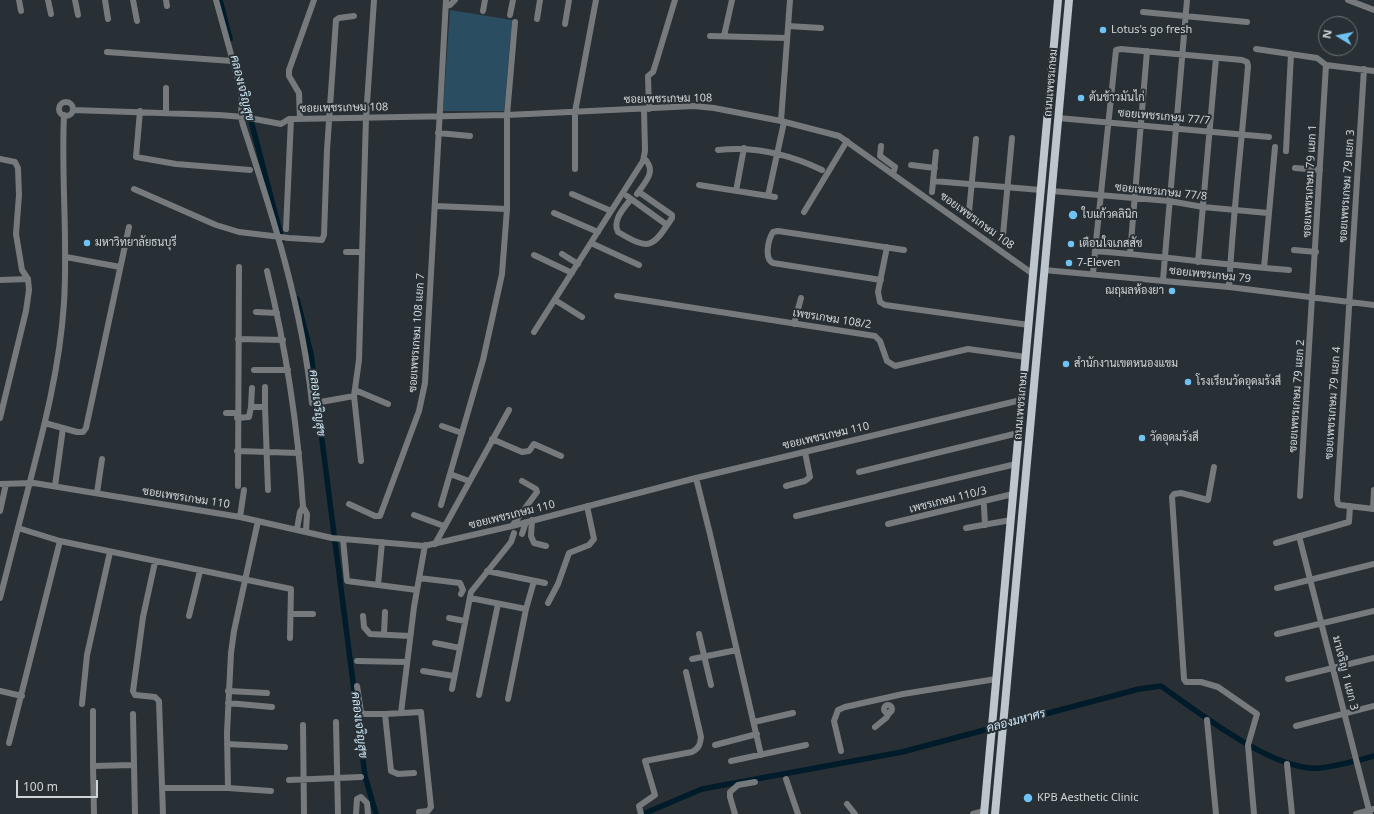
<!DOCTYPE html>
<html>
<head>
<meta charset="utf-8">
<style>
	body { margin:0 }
	#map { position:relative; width:1374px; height:814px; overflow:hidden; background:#283035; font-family:"Noto Sans",sans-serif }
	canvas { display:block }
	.north { position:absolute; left:1318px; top:16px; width:40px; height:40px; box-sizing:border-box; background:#283035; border:1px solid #6b7276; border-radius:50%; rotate:280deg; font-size:11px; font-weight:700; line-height:16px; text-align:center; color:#cfd4d8 }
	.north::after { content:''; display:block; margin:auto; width:14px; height:18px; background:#6fc2f4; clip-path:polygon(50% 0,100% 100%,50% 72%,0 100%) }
	.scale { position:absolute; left:16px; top:780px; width:82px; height:18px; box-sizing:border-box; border:2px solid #cfd4d8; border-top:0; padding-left:5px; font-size:12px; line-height:14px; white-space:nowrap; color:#cfd4d8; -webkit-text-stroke:3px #283035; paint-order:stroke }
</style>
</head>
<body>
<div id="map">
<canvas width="1374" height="814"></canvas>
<div class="north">N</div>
<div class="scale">100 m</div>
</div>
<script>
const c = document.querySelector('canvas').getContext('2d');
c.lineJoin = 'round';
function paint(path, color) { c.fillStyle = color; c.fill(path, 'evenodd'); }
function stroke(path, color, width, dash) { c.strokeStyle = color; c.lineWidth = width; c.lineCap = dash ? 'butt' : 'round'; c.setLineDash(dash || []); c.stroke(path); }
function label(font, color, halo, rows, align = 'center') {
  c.font = font + ' "Noto Sans",Sarabun,sans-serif'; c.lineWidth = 4; c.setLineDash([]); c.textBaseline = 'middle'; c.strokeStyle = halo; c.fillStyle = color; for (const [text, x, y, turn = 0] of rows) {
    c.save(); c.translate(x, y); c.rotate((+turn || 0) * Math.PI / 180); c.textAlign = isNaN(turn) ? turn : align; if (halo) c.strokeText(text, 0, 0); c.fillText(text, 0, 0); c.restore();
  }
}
const green = new Path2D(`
	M450 10 512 20 504 111H443Z`);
const canal = new Path2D(`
	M220 0 230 39
	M243 90 282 240
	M297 299 311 354 365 776 376 814
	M643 814 702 789 902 752 1139 689 1161 686C1198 712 1274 772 1320 768 1338 766 1357 761 1374 756`);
const minor = new Path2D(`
	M19 0 21 11
	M48 0 51 14
	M75 0 78 15
	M105 0 108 19
	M133 0 137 21
	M166 0 167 6
	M216 0 242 94 241 117 243 125C273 216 302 307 312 403
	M1348 0 1374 10
	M446 6 450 5 455 0
	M483 11 485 0
	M1143 12 1247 22
	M510 15 513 0
	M537 19 540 0
	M565 24 569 0
	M788 26 821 28
	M710 36 787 38
	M724 36 732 0
	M1256 49 1317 58 1326 65 1374 71
	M107 52 232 61
	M1364 69 1337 499 1338 504 1340 505 1374 509
	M59 109a7 7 0 1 1 14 0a7 7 0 1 1-14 0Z
	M649 109 648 76 653 72 655 66 675 0
	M73 110 219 115 244 117 281 124 289 119H295L507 115 694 106 714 108 781 121 839 136 1033 274
	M140 111 136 157 176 164 250 170
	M166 113V88
	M64 115C61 177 68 240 64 303 59 380 37 453 18 528L60 541 291 589 290 638
	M1058 118 1269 137
	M300 119 299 93 289 76V70L314 0
	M781 121 790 0
	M438 133 470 136
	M881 146 880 156 895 167 893 174
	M718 150C754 146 789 154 822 170
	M1286 151 1291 54
	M0 159 15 162 18 168 19 195 16 234 22 270 28 279 29 290 26 311 0 418
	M911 165 935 168
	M1295 168 1320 170
	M575 169V112L596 0
	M933 181 1041 190
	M699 185 775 197
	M134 189 216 225 239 232 289 238 322 240 324 235 327 150 336 20 339 18 354 16
	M736 191 744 148
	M1052 191 1169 201 1203 207 1268 213
	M932 192 936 152
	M572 194 611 211
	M637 194C646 181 657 171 644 158
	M627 196 667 225
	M768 196 784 122
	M631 199C624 208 612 220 618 232 650 251 652 248 672 218V215L639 192
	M435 206 507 209
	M804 212 847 141
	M969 212 976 139
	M554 213 598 232
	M286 229 291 119
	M1003 235 1012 138
	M591 243 639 265
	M887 247 878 292 880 302 885 305 1029 325
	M1294 250 1316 252
	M346 252H362
	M562 254 578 264
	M1130 254 1147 51
	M534 255 572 273
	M66 257 120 267
	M1198 262 1216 58
	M1264 268 1275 147
	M1044 270 1229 287 1374 305
	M267 271C286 348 298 427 303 507
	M1093 274 1095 251
	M0 280 28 279
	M881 280 773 263C764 259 768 240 773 232L778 231 904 250
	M1163 280 1187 0
	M1229 287C1233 213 1242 140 1248 66L1247 62 1242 60 1121 49 1116 50 1095 251C1160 256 1224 265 1289 270
	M617 296 875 336 880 341 887 361 895 366 968 349 1026 357
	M555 300 582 317
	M256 312 277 313
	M794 324 801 298
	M534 332 643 161 645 151 644 109
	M238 339 283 340
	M254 370H288
	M355 390 388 404
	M315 403 354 396
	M251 407 252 388
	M265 407V387
	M226 413H237
	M237 418 249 417 251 407H265L268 490
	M45 423 77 432H83L86 428 129 227
	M442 426 462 433
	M492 439 522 452 529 451 534 444 561 456
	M237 451 299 453
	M361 461 354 396 359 360 366 118 374 0
	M1214 467 1208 500 1181 493 1174 494 1172 497 1184 679 1186 682H1201L1218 687 1257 714 1248 745 1254 814
	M859 472 1018 433
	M450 474 469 481
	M696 478 710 534 761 755
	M0 484 34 483 240 517 332 538 424 546 512 526 696 478 1021 400
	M55 486 63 428
	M238 486 239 267
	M786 486 805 481 810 477 805 452
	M97 493 102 459
	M1300 496 1326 65
	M349 504 375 516H380L419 411 425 383 446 0
	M441 505 483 360 502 274 507 209V115L515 22
	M984 506 985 525
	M1373 509 1374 490
	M0 511 6 484
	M414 515 444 526
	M796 516 1016 464
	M240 517 244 490
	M532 520 531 536 534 543 546 546
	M888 524 1013 494
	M512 526 537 492 536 489 522 481
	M966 528 1011 520
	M297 529 300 512 303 507 307 514 306 531
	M522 534 526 522
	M1299 536 1370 814
	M343 539 347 581 417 590
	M1276 543 1349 522 1350 506
	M435 544 509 410
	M155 562 143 617 133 691 135 695 155 697 159 701 163 814
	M487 571 545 583
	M419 578 460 583 463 590 461 594
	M378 585 382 542
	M1277 588 1374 564
	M0 598 18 528
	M470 598 526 609
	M548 603 558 584 569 553 589 545 594 539 587 506
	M292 614H313
	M189 616 200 571
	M363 616 364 627 370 634 410 636
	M449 618 465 621
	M384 634 385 612
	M699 634 711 685
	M1277 634 1374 611
	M435 643 460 648
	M692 659 737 650
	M357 661 406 662
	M423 671 454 676
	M1288 679 1374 658
	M357 686 361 712 364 714H385
	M452 689 471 592 511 542 514 533
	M0 691 22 696
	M228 691 267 693
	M479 695 498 604
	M508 699 526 609 534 581
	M228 703 272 707
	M82 704 87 655 110 552
	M884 709a4 4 0 1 1 8 0a4 4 0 1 1-8 0Z
	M93 711V766
	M401 713 414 607 425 545
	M133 714 134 765
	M1207 720 1216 814
	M336 722 338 814
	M754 722 793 713
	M303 725 304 814
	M1296 726 1374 706
	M875 727 886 718 890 712
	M9 743 60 541
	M227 744 285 747
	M715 745 757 734
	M841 751 834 721 838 710 845 707 903 694 996 679
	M731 761 806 745
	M1287 764 1292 814
	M414 773 398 774 391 771 385 714 421 712 431 807 428 811 419 812
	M786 779 798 814
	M289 780 361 777
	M162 788H228L271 791
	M228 788 227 733 231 653 234 631 258 521
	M847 804 855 814
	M94 814 93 766 134 765 135 814
	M356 814 357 799 361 797 367 803 368 814
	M641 814 639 806 655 795 645 761 692 752C699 748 700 745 701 737L686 672
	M735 814 730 797V792L738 785 755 782
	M973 814 984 811
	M1356 814 1374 809`);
const major = new Path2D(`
	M984 814 1058 0
	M995 814 1069 0`);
const markers = [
	[1103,30,4,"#6fc2f4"],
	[1081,98,4,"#6fc2f4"],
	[1073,215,5,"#6fc2f4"],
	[87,243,4,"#6fc2f4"],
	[1071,244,4,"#6fc2f4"],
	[1069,263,4,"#6fc2f4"],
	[1172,291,4,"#6fc2f4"],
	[1066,364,4,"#6fc2f4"],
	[1188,382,4,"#6fc2f4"],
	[1142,438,4,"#6fc2f4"],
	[1028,798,5,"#6fc2f4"]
];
const poiNames = [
	["Lotus's go fresh",1111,30],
	["ต้นข้าวมันไก่",1089,98],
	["ใบแก้วคลินิก",1082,215],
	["มหาวิทยาลัยธนบุรี",95,243],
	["เตือนใจเภสสัช",1079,244],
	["7-Eleven",1077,263],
	["ณฤมลห้องยา",1164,291,"right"],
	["สำนักงานเขตหนองแขม",1074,364],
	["โรงเรียนวัดอุดมรังสี",1196,382],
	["วัดอุดมรังสี",1150,438],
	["KPB Aesthetic Clinic",1037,798]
];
const streetNames = [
	["ถนนเพชรเกษม",1051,83,-85],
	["ซอยเพชรเกษม 108",668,99,-1],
	["ซอยเพชรเกษม 108",344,108,-1],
	["ซอยเพชรเกษม 77/7",1164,117,5],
	["ซอยเพชรเกษม 79 แยก 1",1310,181,-87],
	["ซอยเพชรเกษม 79 แยก 3",1347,186,-86],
	["ซอยเพชรเกษม 77/8",1161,192,6],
	["ซอยเพชรเกษม 108",977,221,36],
	["ซอยเพชรเกษม 79",1210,275,6],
	["เพชรเกษม 108/2",832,319,9],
	["ซอยเพชรเกษม 108 แยก 7",417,333,-86],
	["ซอยเพชรเกษม 79 แยก 2",1297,396,-86],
	["ซอยเพชรเกษม 79 แยก 4",1333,403,-86],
	["ถนนเพชรเกษม",1021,406,-85],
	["ซอยเพชรเกษม 110",826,436,-13],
	["ซอยเพชรเกษม 110",186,498,9],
	["เพชรเกษม 110/3",948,500,-14],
	["ซอยเพชรเกษม 110",512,515,-14],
	["มาเจริญ 1 แยก 3",1345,673,76]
];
const waterNames = [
	["คลองเจริญสุข",242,88,76],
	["คลองเจริญสุข",317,403,83],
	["คลองมหาศร",1016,721,-15],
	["คลองเจริญสุข",359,725,83]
];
paint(green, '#2a4d61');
stroke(canal, '#001b2a', 5.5);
stroke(minor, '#767a7d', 6);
stroke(major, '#bdc6cc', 8);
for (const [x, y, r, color] of markers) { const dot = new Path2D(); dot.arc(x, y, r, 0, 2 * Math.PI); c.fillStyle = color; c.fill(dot); stroke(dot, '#283035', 1.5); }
label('11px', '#cfd4d8', '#283035', poiNames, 'left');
label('11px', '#cfd4d8', '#283035', streetNames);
label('italic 12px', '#cce5f5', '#283035', waterNames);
</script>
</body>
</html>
